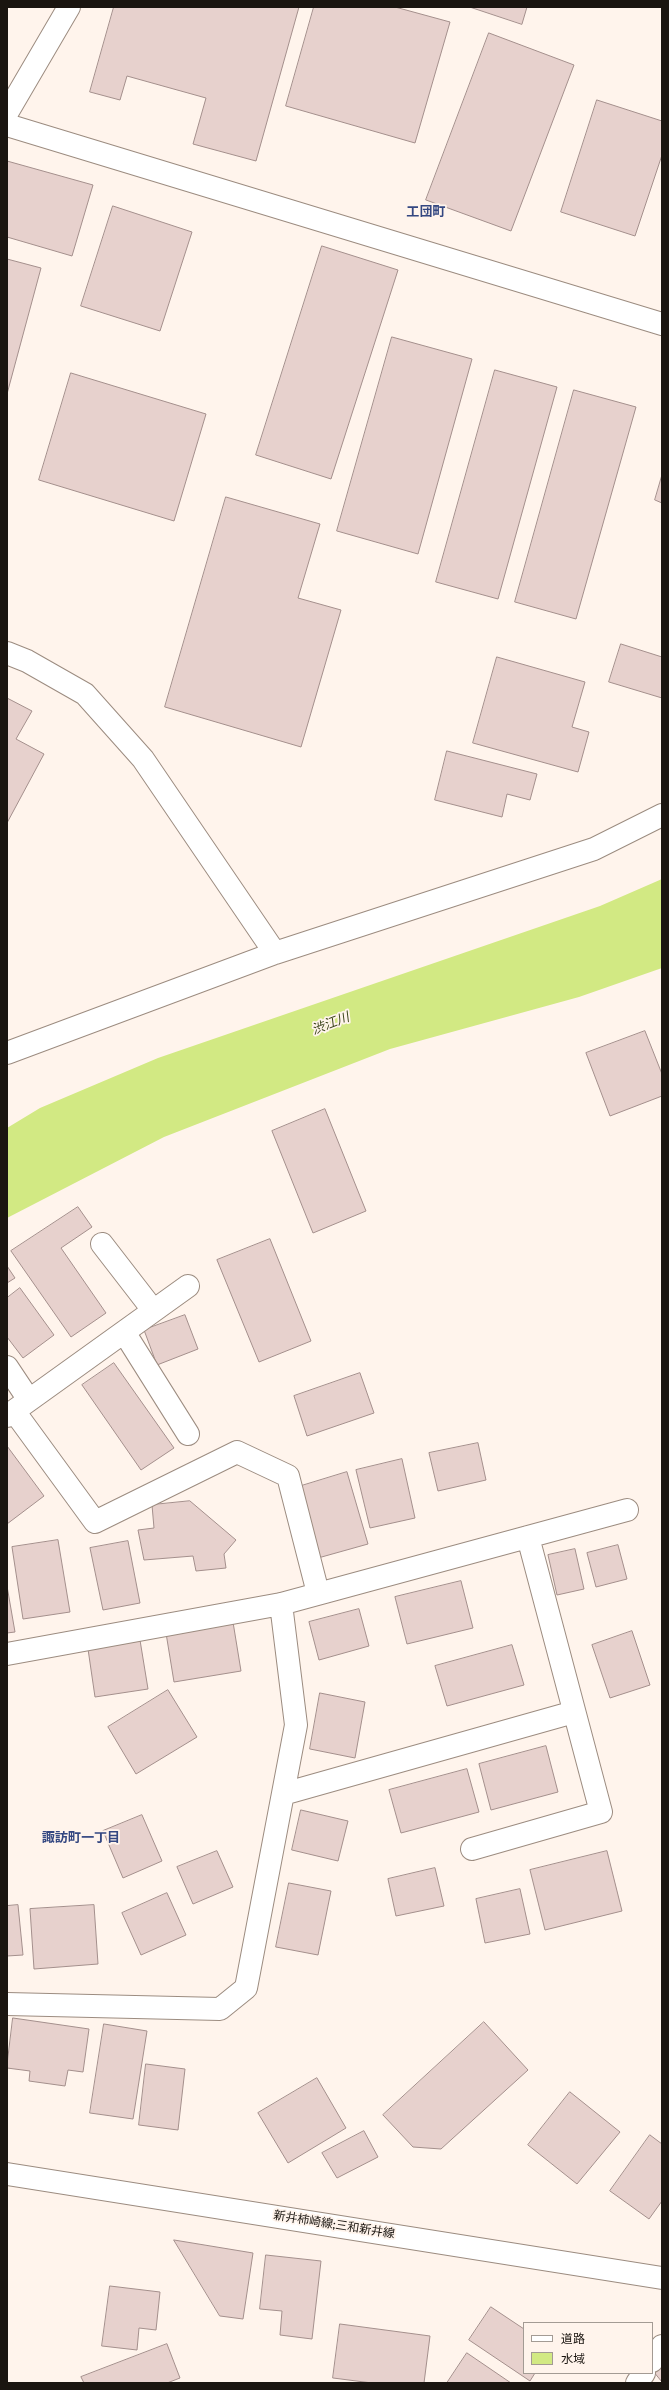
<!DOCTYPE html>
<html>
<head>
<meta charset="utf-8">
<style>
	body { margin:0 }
	#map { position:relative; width:669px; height:2390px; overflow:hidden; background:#fff4ec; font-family:Overpass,"Noto Sans JP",sans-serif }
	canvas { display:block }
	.frame { position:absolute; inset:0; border:8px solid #1a1510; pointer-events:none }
	.legend { position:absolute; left:523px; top:2322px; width:130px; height:52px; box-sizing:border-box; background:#fff4ec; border:1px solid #a39b94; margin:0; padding:5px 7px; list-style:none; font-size:12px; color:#1a1510 }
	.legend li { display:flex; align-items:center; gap:8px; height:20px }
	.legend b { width:20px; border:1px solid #a39b94 }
</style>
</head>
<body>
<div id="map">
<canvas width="669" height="2390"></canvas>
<div class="frame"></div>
<ul class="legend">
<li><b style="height:5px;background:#fff"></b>道路</li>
<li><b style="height:11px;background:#d2e983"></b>水域</li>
</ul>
</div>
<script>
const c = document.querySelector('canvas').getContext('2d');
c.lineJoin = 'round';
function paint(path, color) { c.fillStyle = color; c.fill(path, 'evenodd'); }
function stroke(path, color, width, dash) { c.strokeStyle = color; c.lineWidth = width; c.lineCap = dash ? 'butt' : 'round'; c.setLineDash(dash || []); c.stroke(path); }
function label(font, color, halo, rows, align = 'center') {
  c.font = font + ' Overpass,"Noto Sans JP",sans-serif'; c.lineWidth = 3.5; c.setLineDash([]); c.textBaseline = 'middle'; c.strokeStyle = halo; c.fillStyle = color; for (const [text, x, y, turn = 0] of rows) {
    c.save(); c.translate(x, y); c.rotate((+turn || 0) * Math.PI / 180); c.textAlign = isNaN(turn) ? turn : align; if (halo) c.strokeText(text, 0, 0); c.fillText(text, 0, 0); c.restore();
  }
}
const water = new Path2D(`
	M662 879V968L579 997 390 1049 164 1137 7 1218V1128L40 1108 158 1058 600 906Z`);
const building = new Path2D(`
	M114 7H299L256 161 193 144 206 98 127 76 120 100 90 92Z
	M314 7H395L450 22 415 143 286 106Z
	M470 7H527L522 24Z
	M489 33 574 65 511 231 426 200Z
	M597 100 662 121V155L635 236 561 212Z
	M7 161 93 185 72 256 7 237Z
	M113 206 192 232 160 331 81 306Z
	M322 246 398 270 331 479 256 455Z
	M7 259 41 268 7 394Z
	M392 337 472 359 418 554 337 531Z
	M495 370 557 387 498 599 436 582Z
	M71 373 206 414 174 521 39 480Z
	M574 390 636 407 576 619 515 602Z
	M662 475V503L655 500Z
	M226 497 320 524 298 598 341 610 301 747 165 707Z
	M621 644 662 657V698L609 682Z
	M497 657 585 682 572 727 589 732 578 772 473 743Z
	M7 698 32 711 16 739 44 754 7 823Z
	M447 751 537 774 530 800 507 794 502 817 435 800Z
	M645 1031 662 1074V1096L610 1116 586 1053Z
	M325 1109 366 1211 313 1233 272 1131Z
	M78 1207 92 1227 61 1248 106 1313 71 1337 11 1251Z
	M270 1239 311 1341 259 1362 217 1260Z
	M7 1266 15 1278 7 1283Z
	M20 1288 54 1335 23 1358 7 1337V1298Z
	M185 1315 198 1349 157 1365 144 1330Z
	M114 1363 174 1448 141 1470 82 1385Z
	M360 1373 374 1413 307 1436 294 1396Z
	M478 1443 486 1480 438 1491 429 1453Z
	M7 1446 44 1496 7 1524Z
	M402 1459 415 1518 370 1528 356 1470Z
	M347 1472 368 1544 318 1558 298 1487Z
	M190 1501 236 1540 224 1554 226 1568 196 1571 193 1556 144 1560 138 1530 154 1528 152 1505Z
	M58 1540 70 1612 23 1619 12 1547Z
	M128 1541 140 1603 103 1610 90 1548Z
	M618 1545 627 1579 596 1587 587 1553Z
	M575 1549 584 1589 557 1595 548 1555Z
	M461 1581 473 1628 407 1644 395 1597Z
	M7 1586 15 1632 7 1633Z
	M359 1609 369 1646 319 1660 309 1622Z
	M233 1622 241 1671 174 1682 166 1633Z
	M632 1631 650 1685 610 1698 592 1645Z
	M140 1640 148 1689 95 1697 88 1649Z
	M512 1645 524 1685 447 1706 435 1666Z
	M168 1690 197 1737 136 1774 108 1727Z
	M320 1693 365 1702 355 1758 310 1749Z
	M546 1746 558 1792 491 1810 479 1764Z
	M467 1769 479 1812 401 1833 389 1790Z
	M301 1810 348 1821 338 1861 292 1850Z
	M142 1815 162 1861 123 1878 103 1831Z
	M217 1851 233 1887 193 1904 177 1867Z
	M607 1851 622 1911 545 1930 530 1870Z
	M435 1868 444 1906 396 1916 388 1879Z
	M289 1883 331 1891 318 1955 276 1947Z
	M520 1889 530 1934 485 1943 476 1899Z
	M167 1893 186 1935 141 1955 122 1913Z
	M18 1905 23 1955 7 1956V1906Z
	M94 1905 98 1964 34 1969 30 1909Z
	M13 2018 89 2029 83 2072 68 2070 65 2086 29 2081 30 2071 7 2068Z
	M484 2022 528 2070 441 2149 413 2147 383 2115Z
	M104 2024 147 2031 133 2119 90 2113Z
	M146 2064 185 2069 178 2130 139 2125Z
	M317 2078 346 2128 288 2163 258 2113Z
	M570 2092 620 2132 577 2184 528 2145Z
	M364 2131 378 2157 337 2178 322 2153Z
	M650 2135 662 2144V2201L649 2219 610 2191Z
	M174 2240 253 2253 243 2319 220 2316Z
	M266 2255 321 2261 312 2339 280 2335 282 2311 260 2309Z
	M110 2286 160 2292 156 2330 139 2328 137 2350 102 2346Z
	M491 2307 524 2329V2373H535L530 2381 469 2340Z
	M340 2324 430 2336 424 2383H372L333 2378Z
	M167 2344 180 2378 167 2383H84L81 2377Z
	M467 2353 511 2383H447Z
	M662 2364V2382L653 2371Z`);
const street = new Path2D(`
	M7 113 69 7
	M7 125 662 324
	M7 653 27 661 85 694 143 759 275 953
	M7 1053 275 953 594 849 662 815
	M102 1244 153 1310
	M124 1332 188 1434
	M7 1367 29 1400
	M14 1411 95 1522 237 1452 288 1476 318 1593
	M7 1416 188 1286
	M7 1654 281 1604 627 1510
	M283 1794 574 1712
	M472 1849 601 1812 528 1537
	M7 2004 220 2009 246 1988 296 1725 281 1604`);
const primary = new Path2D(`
	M7 2174 662 2278`);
const highway = new Path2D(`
	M652 2361 662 2346
	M637 2383 644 2373`);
const streetNames = [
	["新井柿崎線;三和新井線",334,2226,9]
];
const neighbourhoodNames = [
	["工団町",426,213],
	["諏訪町一丁目",81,1839]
];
const waterNames = [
	["渋江川",331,1025,-21]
];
paint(water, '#d2e983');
paint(building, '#e7d1cd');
stroke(building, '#a48f8c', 1);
stroke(street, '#9c8c80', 24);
stroke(primary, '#9c8c80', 24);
stroke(highway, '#9c8c80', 24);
stroke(street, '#fff', 22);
stroke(primary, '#fff', 22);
stroke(highway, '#fff', 22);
label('12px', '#1a1510', '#fff4ec', streetNames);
label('bold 13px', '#344781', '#fff4ec', neighbourhoodNames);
label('italic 13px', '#3a4319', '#fff4ec', waterNames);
</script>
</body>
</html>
